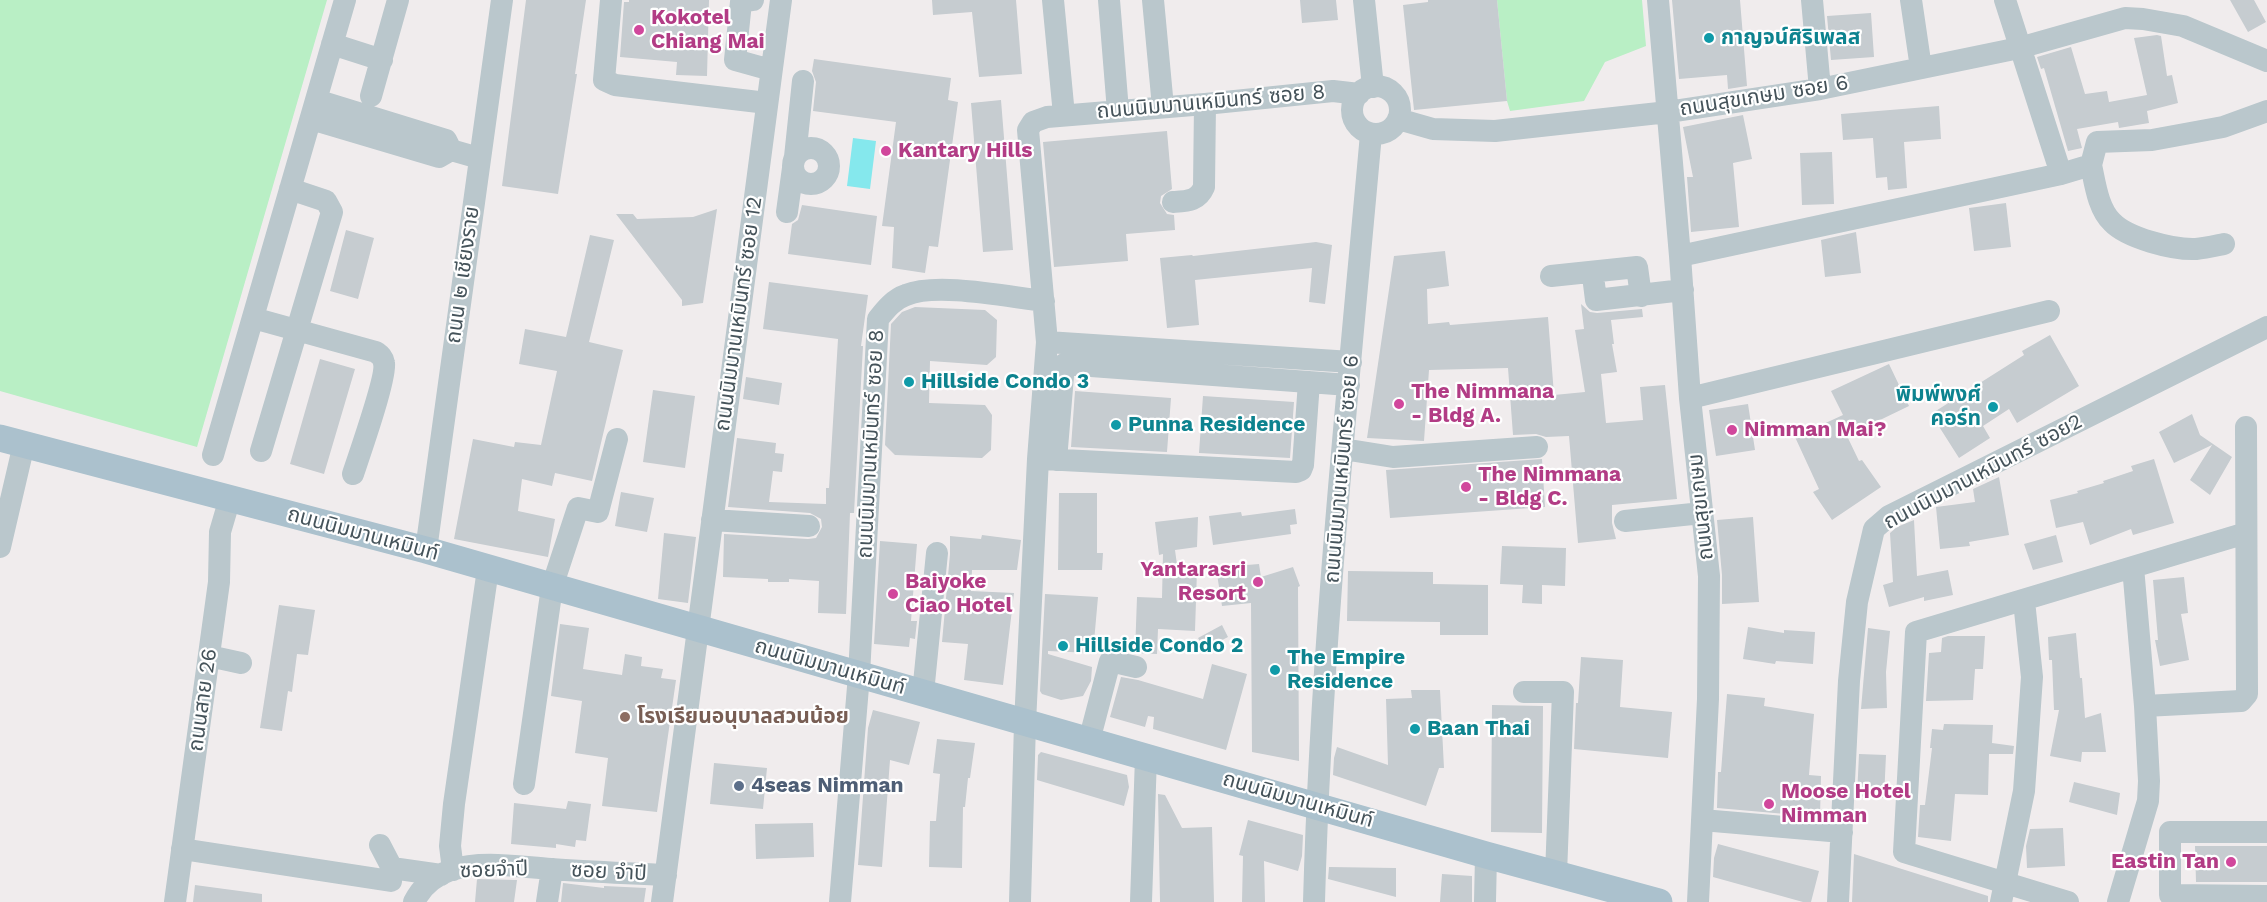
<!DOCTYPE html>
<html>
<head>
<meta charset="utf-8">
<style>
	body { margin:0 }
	canvas { display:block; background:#f0eced }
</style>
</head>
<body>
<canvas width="2267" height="902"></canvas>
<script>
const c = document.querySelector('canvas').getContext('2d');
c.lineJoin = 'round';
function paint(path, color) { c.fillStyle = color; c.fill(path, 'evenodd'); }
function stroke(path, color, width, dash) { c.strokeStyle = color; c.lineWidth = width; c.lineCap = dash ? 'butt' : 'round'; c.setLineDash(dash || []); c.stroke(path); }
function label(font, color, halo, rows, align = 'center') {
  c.font = font + ' "Work Sans","Noto Sans Thai",sans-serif'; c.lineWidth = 4.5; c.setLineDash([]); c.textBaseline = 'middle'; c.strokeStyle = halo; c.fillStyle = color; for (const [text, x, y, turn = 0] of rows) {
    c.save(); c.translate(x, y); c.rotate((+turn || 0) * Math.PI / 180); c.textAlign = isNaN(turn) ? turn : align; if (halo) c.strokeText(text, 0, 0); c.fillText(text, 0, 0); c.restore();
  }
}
const green = new Path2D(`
	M0 0H327L197 447 0 391Z
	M1497 0H1642L1646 46 1605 62 1584 101 1510 111 1507 101Z`);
const water = new Path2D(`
	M853 138 876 141 870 189 847 186Z`);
const building = new Path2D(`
	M526 0H586L575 74H577L558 194 502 186Z
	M629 0H709L707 76 676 75 677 62 620 57 624 2H629Z
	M932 0H1016L1022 74 979 77 972 12 933 15Z
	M1300 0H1336L1338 20 1302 23Z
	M1428 0H1497L1507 101 1414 110 1403 5 1428 2Z
	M1672 0H1740L1747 86 1728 89 1727 75 1679 79Z
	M2230 0H2254L2266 22 2248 32Z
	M1871 13 1874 57 1831 60 1827 16Z
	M2157 35 2161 36 2167 76 2172 75 2178 103 2147 111 2149 123 2119 128 2118 122 2077 129 2082 148 2068 151 2044 68 2041 69 2037 57 2071 47 2085 94 2107 91 2109 102 2147 95 2134 38Z
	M814 59 951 78 948 100 958 102 938 247 929 246 925 273 892 268 894 227 882 226 896 122 813 111 816 82 812 71Z
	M1001 100 1013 250 983 252 971 103Z
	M1939 106 1941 139 1904 142 1907 188 1888 190 1887 177 1876 178 1873 138 1843 140 1841 114Z
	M1743 115 1752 159 1733 163 1739 227 1691 232 1687 177H1693L1683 127Z
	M1167 131 1172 189 1161 196 1160 203 1167 214 1174 215 1175 230 1126 234 1128 261 1054 267 1043 142Z
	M1832 152 1834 204 1802 205 1800 153Z
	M2006 203 2011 247 1974 251 1969 208Z
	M802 205 877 216 871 265 788 254 792 224 798 220Z
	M717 209 703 303 682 306V300L616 214H633L637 219 693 217Z
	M346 230 374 238 358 299 330 291Z
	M1856 232 1861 273 1825 277 1821 240Z
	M590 235 614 240 589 342 623 350 592 481 555 473 552 486 522 479 518 511 555 519 548 557 454 539 473 439 514 447 515 442 541 445 557 371 519 364 525 329 566 337Z
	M1316 242 1332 245 1325 304 1309 302 1312 268 1195 280 1199 325 1167 328 1160 258 1192 255 1193 256Z
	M1445 251 1449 286 1427 289 1428 324 1449 322 1450 325 1548 317 1554 395 1585 392 1575 330 1584 329 1581 304 1590 312 1597 313 1642 309 1643 317 1611 320 1614 344H1612L1617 372 1601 374 1606 423 1643 420 1640 387 1665 385 1677 499 1612 505V523L1616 539 1578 543 1569 436 1546 437 1536 434 1513 435 1508 368 1429 370 1424 441 1367 438 1394 256Z
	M769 282 868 295 861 346H863L854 513H850L846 614 818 613 819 581 789 579V582H768V579L723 577 724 534 808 539 816 538 822 527 821 519 810 513 728 507 737 438 776 443 775 453 784 454 782 472 773 471 769 502 826 504V488H829L838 339 763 329Z
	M915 307 985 310 997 320 996 357 987 365 930 361 929 403 985 405 992 415 991 450 982 458 895 455 885 445 891 324 902 312Z
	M2050 335 2079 386 2017 423 2009 409 1983 426 1990 438 1959 458 1931 414 2024 355 2022 351Z
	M320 359 355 369 324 474 290 464Z
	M1889 364 1909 406 1847 436 1859 461 1862 460 1881 487 1832 520 1813 492 1819 489 1795 437 1843 415 1831 391Z
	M746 377 782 383 779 405 743 399Z
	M653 390 695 396 685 468 643 462Z
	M1075 391 1171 398 1167 452 1071 447Z
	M1203 396 1294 402 1290 458 1199 453Z
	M1748 404 1755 450 1716 456 1709 410Z
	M2192 414 2200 435 2232 457 2210 495 2190 480 2212 445 2174 463 2159 432Z
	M1542 459 1545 507 1390 518 1386 470Z
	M2154 459 2174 523 2133 535 2131 529 2090 545 2083 522 2056 528 2050 500 2078 493 2077 491 2104 483 2103 481 2133 471 2131 466Z
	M1999 477 2009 535 1969 542 1970 546 1940 549 1936 507 1975 502 1973 489Z
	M621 492 654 498 647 532 615 526Z
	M1059 493H1097V553H1103L1102 570H1058Z
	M1295 509 1297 524 1290 525 1291 534 1213 545 1209 516 1241 512 1242 516Z
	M1198 517 1197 547 1175 550 1178 572 1197 570 1195 631 1158 629 1157 654 1135 653 1137 597 1162 598 1163 554 1159 555 1155 522Z
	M1753 517 1759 602 1722 604V575L1717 520Z
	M1914 520 1917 576 1948 570 1953 595 1924 601V597L1889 607 1883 585 1893 582 1890 533 1897 527Z
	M664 533 696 537 688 603 658 599Z
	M982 535 1021 540 1017 570H972L971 591 1014 593 1003 685 964 680 968 644 942 642 950 554V536L981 539Z
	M2056 535 2063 562 2033 570 2024 544Z
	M880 541 917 544 911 621H917L915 639 910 638 909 647 874 644Z
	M1502 546 1566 548 1565 586 1542 585V604L1522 603 1523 585 1500 584Z
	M1259 564 1261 577 1293 567 1300 586 1298 587 1299 761 1252 752 1251 603 1222 606 1217 574 1223 567Z
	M1348 571 1433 572V584L1488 585V635H1440V622L1347 621Z
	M2184 577 2188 613 2181 614 2189 660 2160 666 2155 640H2158L2153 580Z
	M1045 594 1098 597 1093 653 1048 651V654L1092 667 1091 681 1083 696 1061 700 1042 694 1040 691Z
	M279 605 315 610 308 655 297 654 292 692 288 691 282 731 260 728Z
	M560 624 589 628 583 669 622 675 625 654 642 657 641 666 663 669 661 678 676 680 657 812 602 806 608 758 575 753 582 701 551 696Z
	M1222 625 1228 637 1205 649 1198 638Z
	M1748 627 1784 633V630L1815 632 1813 664 1776 661 1775 664 1743 659Z
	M1868 628 1890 631 1886 672 1887 708 1861 709Z
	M2076 633 2080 678H2082L2085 718 2101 713 2106 752H2082L2081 762 2050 756 2059 710H2054L2052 660H2049L2048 637Z
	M1948 636H1985L1983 669H1975L1973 700 1926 701 1929 653 1941 652 1942 638Z
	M1581 657 1623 660 1620 707 1672 712 1668 758 1574 749 1576 703H1578Z
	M1212 664 1247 674 1226 750 1153 729 1154 717 1148 716 1145 727 1110 717 1121 677 1138 680 1203 699Z
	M1411 690H1440L1444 768H1439L1426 806 1333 775 1334 758 1337 747 1388 765 1386 699 1412 698Z
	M1727 694 1765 698 1764 706 1814 714 1809 775 1821 776 1820 817 1717 808 1718 772H1721Z
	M1492 705 1543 706 1542 833 1491 832Z
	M873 710 920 722 909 765 890 760 882 867 858 865 868 728Z
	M1944 724 1993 725 1992 743 2014 746 2013 754H1989L1988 795 1955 794 1951 841 1918 837 1920 805H1925L1932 748H1930L1932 729 1943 730Z
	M937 739 975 743 970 778H968L965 807H963L962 868 929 867 930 821H936L940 774 933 773Z
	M1041 752 1127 775 1129 787 1124 806 1037 780 1038 755Z
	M1859 754 1886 755 1884 798 1857 796Z
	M714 763 767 768 763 809 710 804Z
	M2074 782 2120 793 2117 815 2069 802Z
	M1158 794 1165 795 1182 828 1212 827 1214 902H1160Z
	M568 801 591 804 586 841 576 840 575 847 556 844V848L511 844 514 803 566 809Z
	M1248 820 1303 835 1302 856 1298 871 1264 861 1265 902H1242L1243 856 1239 855Z
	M813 823 814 857 756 859 755 824Z
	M2063 828 2065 866 2027 868 2026 846 2030 829Z
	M1718 844 1819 871 1811 902H1803L1713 877 1714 858Z
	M2195 846H2267V882H2196Z
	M1854 854 1988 896V902H1852Z
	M1329 867 1396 868V897L1328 879Z
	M1442 874 1472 876V902H1440Z
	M477 879 517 880 514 902H475Z
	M563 883 604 888V886L646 888 644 902H561Z
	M195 885 262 894V902H193Z`);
const minor = new Path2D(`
	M611 0 604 80 615 85 767 103
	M753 0 741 2 735 60 771 70
	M1053 0 1064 115
	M1109 0 1118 111
	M1153 0 1163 107
	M1364 0 1373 87
	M1658 0 1680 256 1690 398 1709 576 1708 699 1698 902
	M1812 0 1820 89
	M1911 0 1921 68
	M2005 0 2061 174
	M332 44 382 60
	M1352 110a24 24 0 1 1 48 0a24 24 0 1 1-48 0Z
	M371 96 398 0
	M316 100 446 140 451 150 479 158
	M311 119 439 157 451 150
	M1398 119 1433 129 1495 131 1668 112 1820 89 2019 48 2125 18 2143 19 2183 26 2267 61
	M793 166a18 18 0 1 1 36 0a18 18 0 1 1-36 0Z
	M795 157 803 81
	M2091 165C2095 183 2098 209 2112 222 2127 238 2173 250 2196 249 2205 248 2214 246 2224 244
	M1173 202C1188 201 1198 201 1204 187L1205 104
	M787 212 793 168
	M1680 256 2061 174 2091 165 2097 142 2152 140 2223 127 2267 111
	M1551 276 1637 267 1641 296
	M1594 284 1596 300 1683 290
	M253 318 376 352C380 355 383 357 384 363 387 376 359 456 353 474
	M1047 342 1351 362
	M1690 398 2049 311
	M1343 449 1393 457 1537 447
	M261 451 332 212 326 201 290 189
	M213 455 345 0
	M1043 459 1296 472 1301 470 1303 465 1309 382
	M1056 460 1064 364 1349 385
	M712 520 809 526
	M1625 521 1702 513
	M0 547 24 444
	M426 550 502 0
	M209 656 241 663
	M1524 692H1563L1556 874
	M923 693 937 553
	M2145 706 2241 701 2247 694 2246 427
	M1089 741 1110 661 1136 667
	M524 784 552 587 578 508 598 512 617 439
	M1702 820 1842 832
	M2267 832H2170V895L2267 896
	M182 849 391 881 392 868 380 845
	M392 868 441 875
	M453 870 450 846 454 804 488 569
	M175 902 219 582 220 532 230 498
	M414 902C422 886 434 876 451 870 482 860 520 867 551 869 589 872 628 873 666 875
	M547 902 552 869
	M662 902 781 0
	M840 902 859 675 878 319C886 309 894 299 906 295 937 282 1008 297 1044 301
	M1020 902 1025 723 1038 459 1047 342 1028 130 1033 122 1047 117 1205 104 1333 91 1359 94
	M1141 902 1146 757
	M1314 902C1321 645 1348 389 1371 134
	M1485 902 1486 855
	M1838 902 1849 681 1857 602 1874 529 1889 516 2267 327
	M2001 902 2024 791 2032 677 2024 601
	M2068 902 1904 852 1916 632 2246 533
	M2118 902 2148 801 2149 781 2145 706 2133 567`);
const major = new Path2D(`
	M0 438 426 550 1486 855 1659 902`);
const markers = [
	[639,30,6,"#d1479c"],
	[1709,38,6,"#0f9aa8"],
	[886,151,6,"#d1479c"],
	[909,382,6,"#0f9aa8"],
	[1399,404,6,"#d1479c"],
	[1993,407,6,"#0f9aa8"],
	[1116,425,6,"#0f9aa8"],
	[1732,430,6,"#d1479c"],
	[1466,487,6,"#d1479c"],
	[1258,582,6,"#d1479c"],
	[893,594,6,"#d1479c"],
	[1063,646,6,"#0f9aa8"],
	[1275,670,6,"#0f9aa8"],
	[625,717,6,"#8d6e63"],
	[1415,729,6,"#0f9aa8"],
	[739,786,6,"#5c6f8a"],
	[1769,804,6,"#d1479c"],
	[2231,862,6,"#d1479c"]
];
const hotelNames = [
	["Kokotel",651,18],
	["Chiang Mai",651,42],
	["Kantary Hills",898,151],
	["The Nimmana",1411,392],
	["- Bldg A.",1411,416],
	["Nimman Mai?",1744,430],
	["The Nimmana",1478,475],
	["- Bldg C.",1478,499],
	["Yantarasri",1246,570,"right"],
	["Resort",1246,594,"right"],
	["Baiyoke",905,582],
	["Ciao Hotel",905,606],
	["Moose Hotel",1781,792],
	["Nimman",1781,816],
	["Eastin Tan",2219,862,"right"]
];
const cultureNames = [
	["กาญจน์ศิริเพลส",1721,38],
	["Hillside Condo 3",921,382],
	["พิมพ์พงศ์",1981,395,"right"],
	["คอร์ท",1981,419,"right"],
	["Punna Residence",1128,425],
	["Hillside Condo 2",1075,646],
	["The Empire",1287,658],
	["Residence",1287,682],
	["Baan Thai",1427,729]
];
const streetNames = [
	["ถนนสุขเกษม ซอย 6",1764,96,-9],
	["ถนนนิมมานเหมินทร์ ซอย 8",1211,102,-5],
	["ถนน ๒ เชียงราย",463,275,-82],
	["ถนนนิมมานเหมินทร์ ซอย 12",739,314,-82],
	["ถนนนิมมานเหมินทร์ ซอย 8",871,444,-87],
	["ถนนนิมมานเหมินทร์ ซอย 6",1342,469,-85],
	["ถนนนิมมานเหมินทร์ ซอย2",1983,472,-28],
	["ถนนสุขเกษม",1701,507,-96],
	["ถนนนิมมานเหมินท์",363,534,15],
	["ถนนนิมมานเหมินท์",830,667,16],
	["ถนนสาย 26",203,700,-82],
	["ถนนนิมมานเหมินท์",1298,800,16],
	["ซอยจำปี",494,870,-2],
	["ซอย จำปี",609,872,3]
];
const educationNames = [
	["โรงเรียนอนุบาลสวนน้อย",637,717]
];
const serviceNames = [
	["4seas Nimman",751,786]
];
paint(green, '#b9efc5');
paint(water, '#85e8ed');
paint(building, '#c6ccd0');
stroke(minor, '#bac7cc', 22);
stroke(major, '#abc1cd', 27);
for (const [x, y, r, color] of markers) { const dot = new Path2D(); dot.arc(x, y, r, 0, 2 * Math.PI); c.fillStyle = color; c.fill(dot); stroke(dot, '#fff', 2); }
label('bold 21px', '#b23c85', '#fff', hotelNames, 'left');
label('bold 21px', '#0d838f', '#fff', cultureNames, 'left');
label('21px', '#45535a', '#fff', streetNames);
label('bold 21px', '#785e54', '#fff', educationNames, 'left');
label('bold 21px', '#4e5e75', '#fff', serviceNames, 'left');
</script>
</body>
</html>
